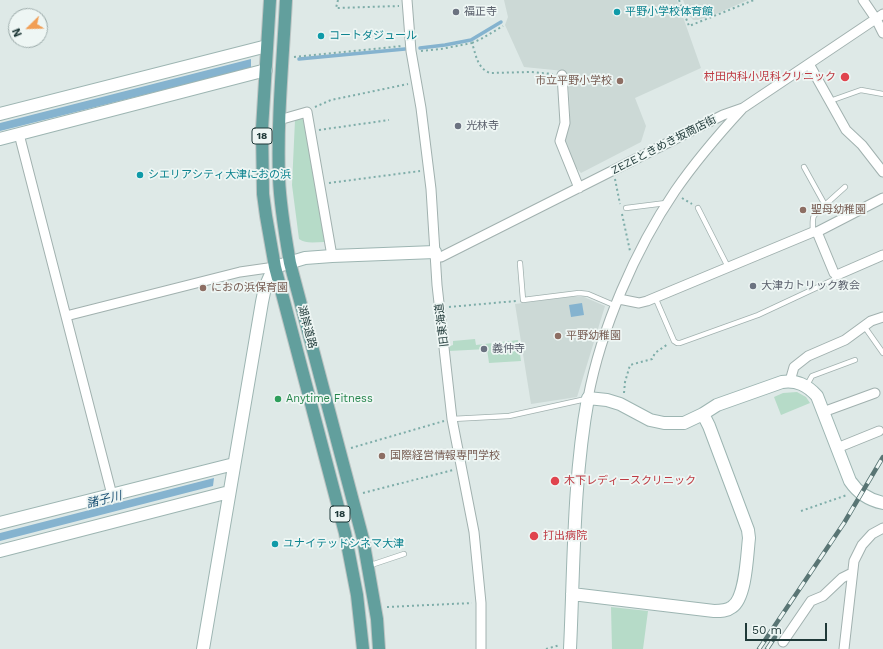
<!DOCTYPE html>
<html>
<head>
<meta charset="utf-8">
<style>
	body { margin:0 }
	#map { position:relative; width:883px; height:649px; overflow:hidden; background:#dee9e7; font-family:"Work Sans",sans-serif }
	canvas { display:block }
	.north { position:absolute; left:8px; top:8px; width:40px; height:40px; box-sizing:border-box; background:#eef6f4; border:1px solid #9baaa9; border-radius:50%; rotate:247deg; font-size:11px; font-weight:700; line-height:16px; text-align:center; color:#1f3938 }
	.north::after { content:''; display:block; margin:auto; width:14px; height:18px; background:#f19e54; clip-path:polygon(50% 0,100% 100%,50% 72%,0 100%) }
	.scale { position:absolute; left:745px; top:623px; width:82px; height:18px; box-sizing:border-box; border:2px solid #1f3938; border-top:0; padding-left:5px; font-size:12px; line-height:14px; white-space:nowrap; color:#1f3938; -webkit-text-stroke:3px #eef6f4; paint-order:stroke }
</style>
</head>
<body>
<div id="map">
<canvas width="883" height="649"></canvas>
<div class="north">N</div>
<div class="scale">50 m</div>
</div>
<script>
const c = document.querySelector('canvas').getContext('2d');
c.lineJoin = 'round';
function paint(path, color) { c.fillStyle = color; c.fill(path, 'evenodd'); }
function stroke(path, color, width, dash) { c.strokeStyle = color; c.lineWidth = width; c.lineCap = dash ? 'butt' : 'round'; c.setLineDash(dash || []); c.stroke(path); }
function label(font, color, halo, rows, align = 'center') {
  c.font = font + ' "Work Sans","Noto Sans JP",sans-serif'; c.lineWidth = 3.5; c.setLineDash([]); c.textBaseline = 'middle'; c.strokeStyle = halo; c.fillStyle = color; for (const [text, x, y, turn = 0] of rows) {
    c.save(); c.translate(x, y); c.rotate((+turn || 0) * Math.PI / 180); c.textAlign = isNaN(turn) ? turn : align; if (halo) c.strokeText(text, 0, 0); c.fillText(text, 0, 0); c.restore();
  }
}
const built = new Path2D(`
	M504 0H677L701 68 635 98 646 126 641 142 581 173 572 163 564 143 570 119 569 91 564 71 524 67 505 25 508 17Z
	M683 0H748L716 14 698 20H693L689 15Z
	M570 297H584L605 306 577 397 531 404 515 304Z`);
const green = new Path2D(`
	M306 115 326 239 324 242C315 242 306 244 299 239L292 185 295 120Z
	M475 339 476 345 518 340 521 361 489 363 487 349 449 351 450 346 453 345V341Z
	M797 392 806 397 810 403 781 415 774 397 783 393Z
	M611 607 648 611 643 649H612Z`);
const water = new Path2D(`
	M251 59V68L0 131V123Z
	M582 303 584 315 571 317 569 305Z
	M214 478 213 486 0 541V533Z`);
const stream = new Path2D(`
	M420 48 445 45 471 40 501 22
	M299 59 405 49`);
const path = new Path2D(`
	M338 0 336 8 399 6
	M679 0 689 26 754 0
	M472 43 481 39 503 26
	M421 51 441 49 472 43C476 55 477 68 490 73L531 72 553 74
	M294 57 402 46
	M315 107 331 100 408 84
	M319 130 389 120
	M615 179 620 204
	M329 183 420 171
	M682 198 692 204
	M622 214 630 251
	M449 307 516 301
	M624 393 625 382 630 365 652 359 655 353 668 344
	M351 448 444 421
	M363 493 453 470
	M801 511 847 495
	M387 607 472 603
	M546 649 560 645`);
const lane = new Path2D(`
	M830 101 861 90 883 94
	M804 167 825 205C812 216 812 215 813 232
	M825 205 845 187
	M626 208 666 203
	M698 208 728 267
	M520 263 523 300 579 293 588 294 616 306
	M655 297 674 341 677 343H680L758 315 833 280 837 275
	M864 326 883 353
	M807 385 812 376 855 360
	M452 419 509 416 586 399
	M368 566 404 554`);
const street = new Path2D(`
	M407 0 411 51 421 108 431 189 437 285 452 419 474 532 481 603V649
	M863 0 876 19 883 33
	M809 64 846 130 862 145 883 172
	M562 75 565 123 560 141 579 188
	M279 120 307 112 332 256
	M19 134 112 495
	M817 232 834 273 837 275 883 255
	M435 257H441L723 115 743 108 883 14
	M619 299 639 303 647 301 813 232H817L883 198
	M66 316 240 272 275 267
	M790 381 794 367 808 356 845 340 871 321 883 317
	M588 398C601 329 635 250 675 191 695 162 718 135 742 109
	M823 412 875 393
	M837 448 879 431
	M783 642 811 601 823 596 842 578 852 573
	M844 649 854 561 862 545 872 534 883 528`);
const secondary = new Path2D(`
	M0 114 267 46
	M0 139 266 70
	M0 523 234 464
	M0 551 229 492
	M572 594 714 611C721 611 727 611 732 607 746 598 747 555 749 538L748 530 709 426 703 414
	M203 649 262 302C264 289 268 278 275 267L305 258 332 256 435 252
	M570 649C574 565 573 481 588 398L607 400 620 404 650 420 664 423H684L703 414 717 405 782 382C797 380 807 385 817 396L850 481C858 493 869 500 883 503`);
const primary = new Path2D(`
	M270 0 262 129 263 194 266 216 275 267 345 533 357 595 363 649
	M286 0C283 59 277 118 279 178 280 206 285 234 290 263L363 539 377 619 379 649`);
const rail = new Path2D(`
	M759 649 844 523 883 457
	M767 649 775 637`);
const markers = [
	[456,12,4,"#6b7280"],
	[617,12,4,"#0f9aa8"],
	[321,36,4,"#0f9aa8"],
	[845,77,5,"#e0444e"],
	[620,81,4,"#8d6e63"],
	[458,126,4,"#6b7280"],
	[140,175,4,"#0f9aa8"],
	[803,210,4,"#8d6e63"],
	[753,286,4,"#6b7280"],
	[203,288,4,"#8d6e63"],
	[558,336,4,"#8d6e63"],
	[484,349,4,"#6b7280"],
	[278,399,4,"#2e9e5b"],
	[382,456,4,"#8d6e63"],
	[555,481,5,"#e0444e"],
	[534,536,5,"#e0444e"],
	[275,544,4,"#0f9aa8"]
];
const shields = [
	[262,136,20],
	[340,514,20]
];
const shieldNames = [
	["18",262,136],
	["18",340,514]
];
const worshipNames = [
	["福正寺",464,12],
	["光林寺",466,126],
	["大津カトリック教会",761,286],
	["義仲寺",492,349]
];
const cultureNames = [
	["平野小学校体育館",625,12],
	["コートダジュール",329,36],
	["シエリアシティ大津におの浜",148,175],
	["ユナイテッドシネマ大津",283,544]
];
const healthNames = [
	["村田内科小児科クリニック",836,77,"right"],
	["木下レディースクリニック",564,481],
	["打出病院",543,536]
];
const educationNames = [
	["市立平野小学校",612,81,"right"],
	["聖母幼稚園",811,210],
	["におの浜保育園",211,288],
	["平野幼稚園",566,336],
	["国際経営情報専門学校",390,456]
];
const streetNames = [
	["ZEZEときめき坂商店街",664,145,-27],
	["旧東海道",442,325,-97],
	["湖岸道路",307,327,75]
];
const leisureNames = [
	["Anytime Fitness",286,399]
];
const waterNames = [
	["諸子川",104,500,-14]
];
paint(built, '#ccd9d6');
paint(green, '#b6dbc8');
paint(water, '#85b3cf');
stroke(stream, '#85b3cf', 3.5);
stroke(lane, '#a1b1af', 6);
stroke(street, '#a1b1af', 11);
stroke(secondary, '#9db5b2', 14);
stroke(primary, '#bcc4c3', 14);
stroke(path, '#7eada9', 2, [2, 3]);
stroke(lane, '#fff', 4.5);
stroke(street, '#fff', 9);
stroke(secondary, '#fff', 12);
stroke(primary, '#629f9d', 12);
stroke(rail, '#597574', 4.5);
stroke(rail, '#eef6f4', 3, [9]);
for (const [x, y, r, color] of markers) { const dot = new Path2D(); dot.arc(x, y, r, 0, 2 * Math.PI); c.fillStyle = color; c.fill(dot); stroke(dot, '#eef6f4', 1.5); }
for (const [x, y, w] of shields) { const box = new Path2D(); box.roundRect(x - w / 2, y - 8, w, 16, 3); c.fillStyle = '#eef6f4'; c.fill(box); stroke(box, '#1f3938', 1); }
label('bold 10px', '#1f3938', null, shieldNames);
label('11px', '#5b616d', '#eef6f4', worshipNames, 'left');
label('11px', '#0d838f', '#eef6f4', cultureNames, 'left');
label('11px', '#be3a42', '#eef6f4', healthNames, 'left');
label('11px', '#785e54', '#eef6f4', educationNames, 'left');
label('11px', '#1f3938', '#eef6f4', streetNames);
label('11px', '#27864d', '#eef6f4', leisureNames, 'left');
label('italic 12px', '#1b5174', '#eef6f4', waterNames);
</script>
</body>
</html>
